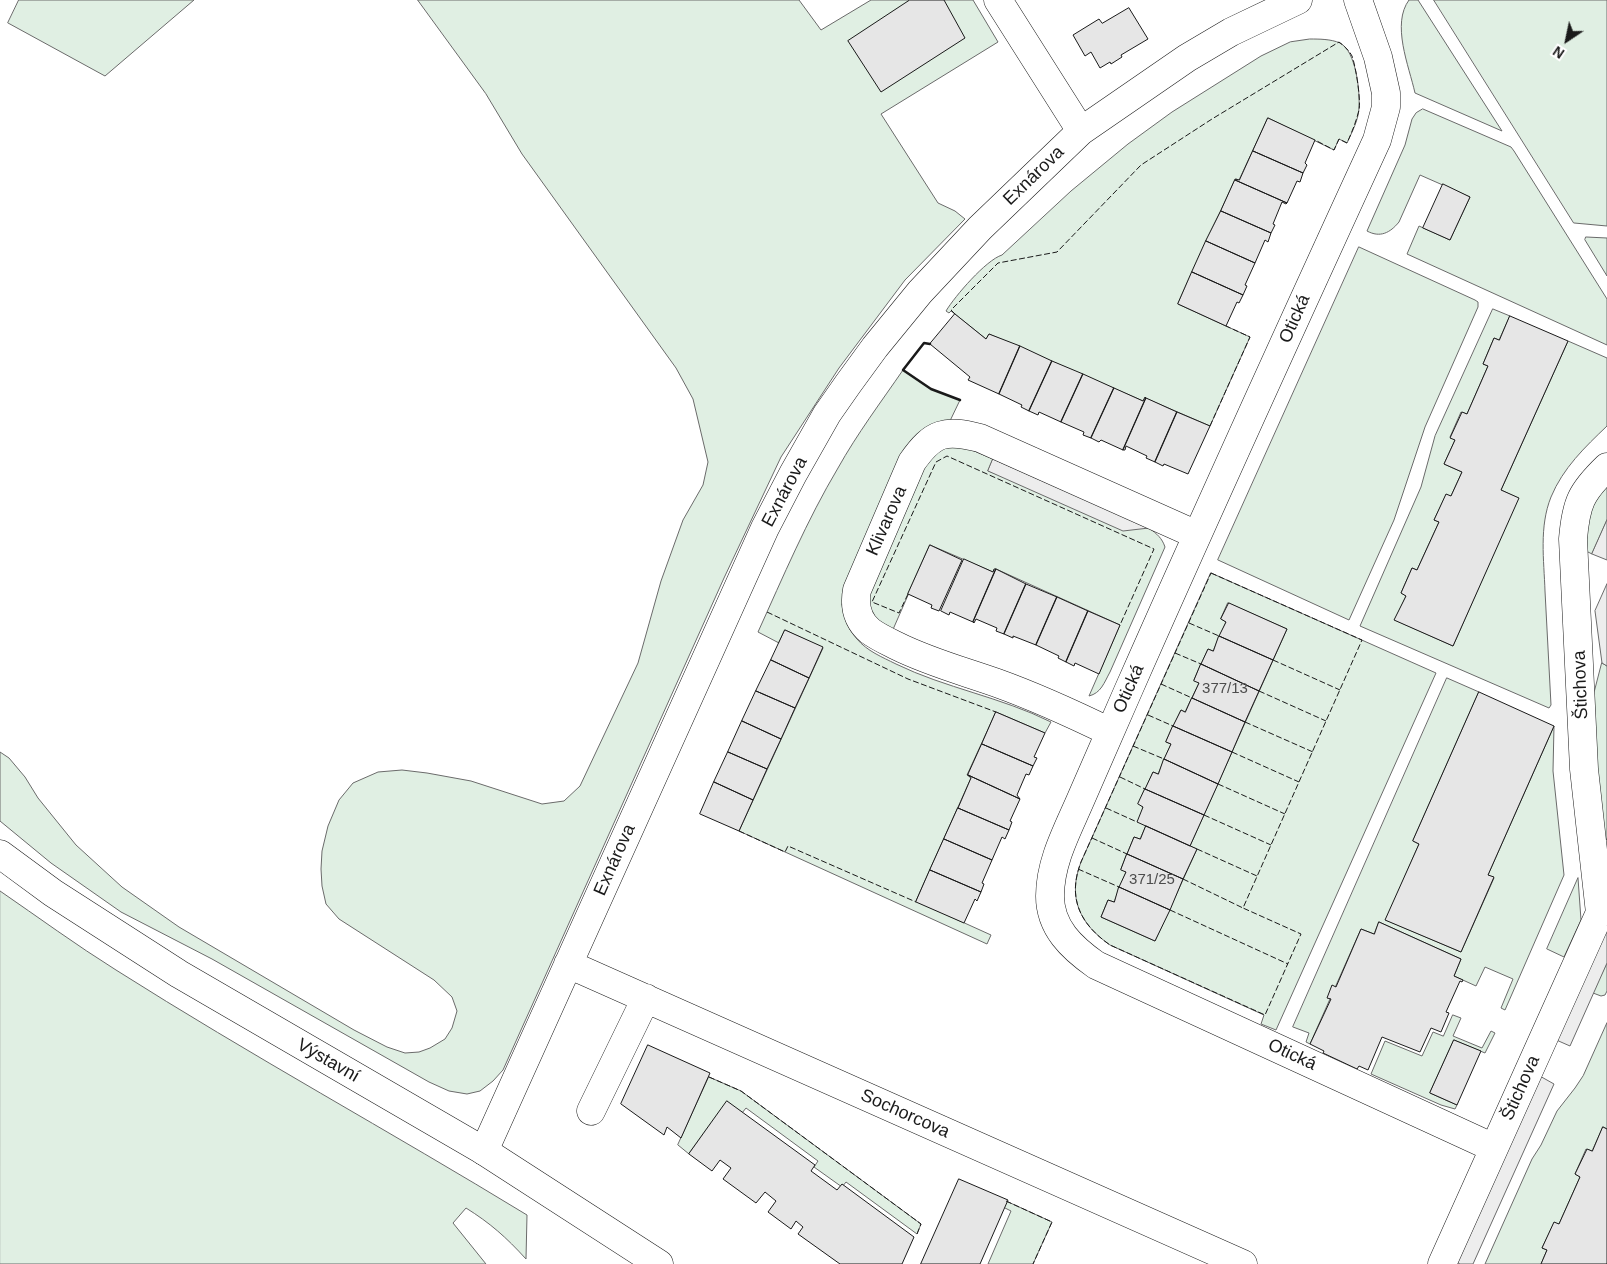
<!DOCTYPE html>
<html>
<head>
<meta charset="utf-8">
<style>
	body { margin:0 }
	#map { position:relative; width:1607px; height:1264px; overflow:hidden; background:#fff; font-family:Helvetica,sans-serif }
	canvas { display:block }
	.north { position:absolute; left:1542px; top:15px; width:50px; height:50px; -webkit-text-stroke:4px #fff; paint-order:stroke; rotate:214deg; font-size:14px; font-weight:700; line-height:20px; text-align:center; color:#1a1a1a }
	.north::after { content:''; display:block; margin:auto; width:18px; height:22px; background:#1a1a1a; clip-path:polygon(50% 0,100% 100%,50% 72%,0 100%) }
</style>
</head>
<body>
<div id="map">
<canvas width="1607" height="1264"></canvas>
<div class="north">N</div>
</div>
<script>
const c = document.querySelector('canvas').getContext('2d');
c.lineJoin = 'round';
function paint(path, color) { c.fillStyle = color; c.fill(path, 'evenodd'); }
function stroke(path, color, width, dash) { c.strokeStyle = color; c.lineWidth = width; c.lineCap = dash ? 'butt' : 'round'; c.setLineDash(dash || []); c.stroke(path); }
function label(font, color, halo, rows, align = 'center') {
  c.font = font + ' Helvetica,sans-serif'; c.lineWidth = 4; c.setLineDash([]); c.textBaseline = 'middle'; c.strokeStyle = halo; c.fillStyle = color; for (const [text, x, y, turn = 0] of rows) {
    c.save(); c.translate(x, y); c.rotate((+turn || 0) * Math.PI / 180); c.textAlign = isNaN(turn) ? turn : align; if (halo) c.strokeText(text, 0, 0); c.fillText(text, 0, 0); c.restore();
  }
}
const green = new Path2D(`
	M19 0H194L105 76 8 23Z
	M418 0H799L821 30 871 0H973L998 42 881 114 938 203 955 211 965 219 905 280 839 368 781 457 724 578 503 1070 493 1081 480 1091 467 1094 449 1091 429 1082 212 959 121 912 51 863 0 821V752L9 758 25 777 38 798 76 845 122 887 179 927 354 1030 387 1047 405 1053 419 1052 430 1048 445 1039 452 1028 457 1011 452 997 434 980 339 919 326 904 322 886 321 869 322 851 328 826 339 800 353 783 378 772 402 770 427 773 471 781 542 804 564 801 580 786 638 663 661 581 683 520 703 485 708 462 693 399 676 368 522 154 486 94Z
	M1409 0H1418L1502 131 1415 93C1409 66 1391 24 1409 0Z
	M1434 0H1607V226L1574 223Z
	M1310 39C1319 39 1331 39 1340 43 1356 51 1360 91 1359 107 1359 119 1352 132 1347 143L1339 139 1334 150 1268 118 1239 180 1236 179 1235 180 1178 304 1250 337 1210 426 1145 398 1143 401 989 334 986 339 951 311 949 313 946 311C955 296 986 260 1002 255L1071 191 1128 144 1172 112 1261 56 1290 42Z
	M1423 109 1511 147 1514 151 1607 299V345L1407 254 1419 226 1450 240 1470 197 1420 175 1399 222C1390 233 1380 238 1367 231L1405 145 1412 119 1416 113Z
	M1586 237 1607 238V276L1585 240Z
	M1359 247 1475 300 1478 302V307L1425 427 1394 520 1349 620 1218 560Z
	M1493 309 1510 316 1499 340 1494 338 1483 364 1488 366 1467 414 1461 412 1450 437 1455 440 1444 464 1462 472 1451 496 1446 495 1434 520 1439 522 1417 570 1412 568 1401 593 1406 596 1395 620 1453 646 1518 498 1501 490 1568 341 1607 358V426C1585 447 1563 468 1551 497 1539 527 1544 560 1545 591 1547 629 1549 667 1551 705L1549 708 1360 626 1421 487 1435 436Z
	M903 370 931 389 960 400 949 423 842 604C844 618 848 629 857 639 867 651 882 657 896 664 945 688 1001 697 1051 722L1045 733 996 712 967 775 971 778 916 901 991 935 987 944 739 831 823 648 785 630 779 643 758 632C783 577 807 520 838 468 857 434 881 402 903 370Z
	M940 446 965 447 993 459 988 471 1149 528C1157 534 1162 538 1165 547L1110 672C1104 683 1101 693 1089 696L1120 625 996 569 993 572 930 545 891 634 870 617 868 593 924 468Z
	M1607 482V520L1592 554 1584 550 1588 513Z
	M1211 573 1436 673 1276 1030 1261 1024 1264 1015 1110 945C1080 924 1067 898 1081 862ZM1228 603 1287 629 1190 846 1197 849 1155 941 1101 917 1108 900 1114 902 1126 872 1121 869 1134 837 1140 839 1146 826 1143 807 1139 804 1153 772 1158 774 1171 744 1166 742 1181 710 1185 712 1199 683 1194 680 1208 649 1213 651 1226 622 1221 619Z
	M1602 663 1607 666V840L1599 829 1594 693Z
	M1447 678 1479 692 1413 841 1419 844 1386 920 1461 952 1494 878 1488 875 1554 726 1553 771 1564 875 1505 1010 1501 1008 1513 979 1485 967 1476 986 1454 976 1461 959 1379 922 1374 934 1361 929 1310 1044 1306 1042 1309 1033 1293 1027Z
	M1578 878 1581 920 1564 957 1547 949Z
	M0 891C38 917 76 945 116 970 250 1055 391 1132 527 1215L526 1259C506 1237 490 1223 466 1208L453 1223 486 1264H0Z
	M1607 963V991L1605 995 1601 996 1593 993Z
	M1453 1015 1461 1018 1453 1036 1482 1048 1491 1031 1495 1033 1485 1053 1454 1040 1430 1093 1457 1105 1455 1109 1441 1105 1371 1074 1385 1041 1422 1056 1433 1032 1443 1036Z
	M1607 1023V1129L1603 1127 1592 1151 1586 1149 1575 1174 1580 1177 1559 1224 1554 1223 1542 1248 1547 1250 1541 1264H1485L1532 1159 1541 1145 1557 1111 1575 1088 1583 1076Z
	M709 1077 741 1091 921 1224 917 1234 846 1182 842 1187 814 1167 818 1161 746 1108 742 1113 727 1103 689 1154 678 1145Z
	M1006 1201 1052 1222 1033 1264H988L1011 1211 1003 1207Z`);
const parking = new Path2D(`
	M993 459 1149 528 1123 531 988 471Z
	M1607 520V560L1592 554Z
	M1607 584V666L1602 663 1595 611Z
	M1607 926V963L1570 1046 1554 1039Z
	M1538 1075 1554 1084 1473 1264H1460L1454 1261Z`);
const building = new Path2D(`
	M910 0H944L965 38 881 92 848 41Z
	M1129 8 1148 39 1121 55 1122 57 1111 64 1110 62 1100 68 1091 52 1085 56 1073 35 1099 19 1102 23Z
	M1268 118 1315 140 1305 163 1307 165 1303 173 1253 151Z
	M1253 151 1303 173 1300 182 1297 181 1287 203 1235 180V179L1239 180Z
	M1235 180 1287 203 1286 204 1282 202 1273 224 1275 225 1271 233 1221 211Z
	M1443 184 1470 197 1450 240 1423 228Z
	M1221 211 1271 233 1268 242 1265 240 1255 263 1206 241Z
	M1206 241 1255 263 1245 285 1247 286 1243 295 1192 272Z
	M1192 272 1243 295 1239 303 1237 302 1226 326 1178 304Z
	M955 314 986 339 989 334 1020 346 999 394 968 380 970 377 930 344Z
	M1510 316 1568 341 1501 490 1519 498 1453 646 1394 620 1406 596 1401 593 1412 568 1417 570 1439 522 1434 520 1446 494 1451 496 1462 472 1444 464 1455 440 1450 438 1462 412 1467 414 1488 366 1483 364 1494 338 1499 340Z
	M1020 346 1052 361 1029 411 1021 407 1022 405 999 394Z
	M1052 361 1083 374 1061 422 1039 412 1038 415 1029 411Z
	M1083 374 1114 388 1091 438 1083 435 1084 432 1061 422Z
	M1114 388 1143 401 1145 397 1146 398 1123 450 1101 440 1099 442 1091 438Z
	M1146 398 1177 412 1155 462 1146 458 1147 456 1126 446 1125 450H1123Z
	M1177 412 1210 426 1188 474 1164 464 1163 466 1155 462Z
	M930 545 962 560 939 611 931 608 932 605 908 594Z
	M964 559 993 572 994 569H996L973 622 950 612 949 615 941 611Z
	M996 569 1026 584 1004 634 996 631 997 628 976 619 974 623 973 622Z
	M1026 584 1057 597 1036 645 1013 636V638L1004 634Z
	M1057 597 1088 611 1066 662 1058 658 1059 656 1036 645Z
	M1229 603 1287 629 1273 660 1219 636 1226 622 1221 619Z
	M1088 611 1120 625 1099 674 1075 663 1074 666 1066 662Z
	M785 630 823 647 809 678 771 660Z
	M1219 636 1273 660 1259 691 1201 664 1208 649 1213 651Z
	M771 660 809 678 795 708 756 691Z
	M1201 664 1259 691 1245 722 1192 698 1199 683 1194 681Z
	M756 691 795 708 781 739 742 721Z
	M1479 692 1554 726 1488 875 1494 877 1461 952 1385 920 1419 844 1413 841Z
	M1192 698 1245 722 1232 752 1173 726 1181 710 1185 712Z
	M996 712 1045 733 1034 757 1037 758 1033 766 982 744Z
	M742 721 781 739 767 769 728 752Z
	M1173 726 1232 752 1218 784 1164 759 1171 744 1166 742Z
	M982 744 1033 766 1029 775 1026 774 1017 795 1020 799 968 775Z
	M728 752 767 769 753 800 714 782Z
	M1164 759 1218 784 1204 815 1145 789 1153 772 1158 774Z
	M968 775 1020 799 1010 821 1012 822 1009 830 958 808 971 778Z
	M714 782 753 800 739 831 700 814Z
	M1145 789 1204 815 1190 846 1137 822 1143 807 1138 804Z
	M958 808 1009 830 1005 839 1002 837 992 860 944 839Z
	M1146 826 1197 849 1183 879 1127 854 1134 837 1140 839Z
	M944 839 992 860 982 883 984 884 981 892 930 870Z
	M1127 854 1183 879 1170 910 1119 887 1126 872 1121 870Z
	M930 870 981 892 977 901 975 899 964 923 916 902Z
	M1119 887 1170 910 1155 941 1101 917 1108 900 1114 902Z
	M1379 922 1461 959 1454 976 1463 980 1462 982 1460 981 1446 1012 1449 1013 1441 1032 1431 1028 1420 1052 1382 1037 1368 1070 1359 1066 1357 1069 1323 1053 1324 1051 1310 1044 1331 999 1327 998 1332 985 1336 987 1361 929 1374 934Z
	M1454 1040 1481 1051 1457 1105 1430 1093Z
	M648 1045 710 1073 681 1138 667 1127 664 1135 621 1104Z
	M727 1101 815 1165 811 1171 837 1190 842 1184 914 1237 902 1264H840L798 1234 803 1227 796 1221 791 1229 768 1212 776 1201 765 1192 756 1203 723 1179 731 1168 720 1160 712 1171 689 1154Z
	M1603 1127 1607 1129V1264H1541L1547 1250 1542 1248 1554 1222 1559 1224 1580 1177 1575 1174 1587 1149 1592 1151Z
	M959 1179 1008 1200 980 1264H921Z`);
const minor = new Path2D(`
	M998 0 1081 131
	M1358 0 1378 57 1386 93V107L1377 140C1293 323 1209 507 1128 691 1112 728 1096 764 1080 801 1067 831 1050 862 1050 896 1050 928 1072 948 1096 965L1494 1148
	M1110 732C1073 714 1036 697 997 683 963 671 929 662 897 646 887 641 878 637 870 631 857 620 854 606 857 590L912 462C933 432 945 429 980 438L1197 535
	M1600 913 1584 769 1573 539C1576 503 1581 492 1607 467
	M568 964 1243 1264
	M591 1111 646 998
	M484 1151 765 528 793 474 827 414 848 384 875 347 920 292 980 228 1081 131 1187 58 1231 32 1298 0
	M1442 1264 1607 897`);
const major = new Path2D(`
	M0 854 53 893 179 974 484 1151 659 1264`);
const fence = new Path2D(`
	M955 314 951 310 998 263 1057 252 1141 165 1212 119 1339 42C1344 46 1349 50 1352 56 1356 67 1361 100 1359 110 1356 122 1352 132 1347 143L1339 139 1334 150 1315 140
	M1210 426 1250 337 1226 326
	M1211 573 1362 640 1243 908 1301 934 1265 1015 1110 945C1080 924 1067 898 1081 862Z
	M908 594 899 613 872 602 936 462 947 456 1154 549 1120 625
	M767 612 908 679 996 712
	M1189 623 1219 636
	M1175 653 1201 664
	M1273 660 1340 690
	M1161 684 1192 698
	M1259 691 1326 721
	M1148 715 1173 726
	M1245 722 1313 752
	M1133 746 1164 759
	M1232 752 1299 782
	M1120 777 1145 789
	M1218 784 1285 814
	M1106 808 1137 822
	M1204 815 1271 845
	M739 831 785 852 788 846 916 902
	M1092 838 1127 854
	M1197 849 1257 876
	M1078 869 1119 887
	M1183 879 1243 908
	M1170 910 1288 964
	M709 1077 741 1091 921 1224 917 1234
	M1006 1201 1052 1222 1033 1264`);
const wall = new Path2D(`
	M930 344 924 343 903 370 931 389 960 400`);
const numberNames = [
	["377/13",1225,689],
	["371/25",1152,880]
];
const streetNames = [
	["Exnárova",1034,176,-44],
	["Otická",1295,319,-66],
	["Exnárova",785,492,-62],
	["Klivarova",887,521,-66],
	["Štichova",1581,685,-92],
	["Otická",1129,689,-66],
	["Exnárova",615,860,-66],
	["Otická",1292,1055,25],
	["Výstavní",328,1061,30],
	["Štichova",1521,1088,-66],
	["Sochorcova",905,1114,24]
];
paint(green, '#e0efe3');
stroke(green, '#6a6a6a', 1);
paint(parking, '#ededed');
stroke(parking, '#6a6a6a', 1);
paint(building, '#e6e6e6');
stroke(building, '#1a1a1a', 1);
stroke(minor, '#1a1a1a', 29);
stroke(major, '#1a1a1a', 29);
stroke(minor, '#fff', 28);
stroke(major, '#fff', 28);
stroke(fence, '#1a1a1a', 1, [6, 2.5]);
stroke(wall, '#1a1a1a', 2.5);
label('15px', '#4d4d4d', null, numberNames);
label('18px', '#1a1a1a', '#fff', streetNames);
</script>
</body>
</html>
